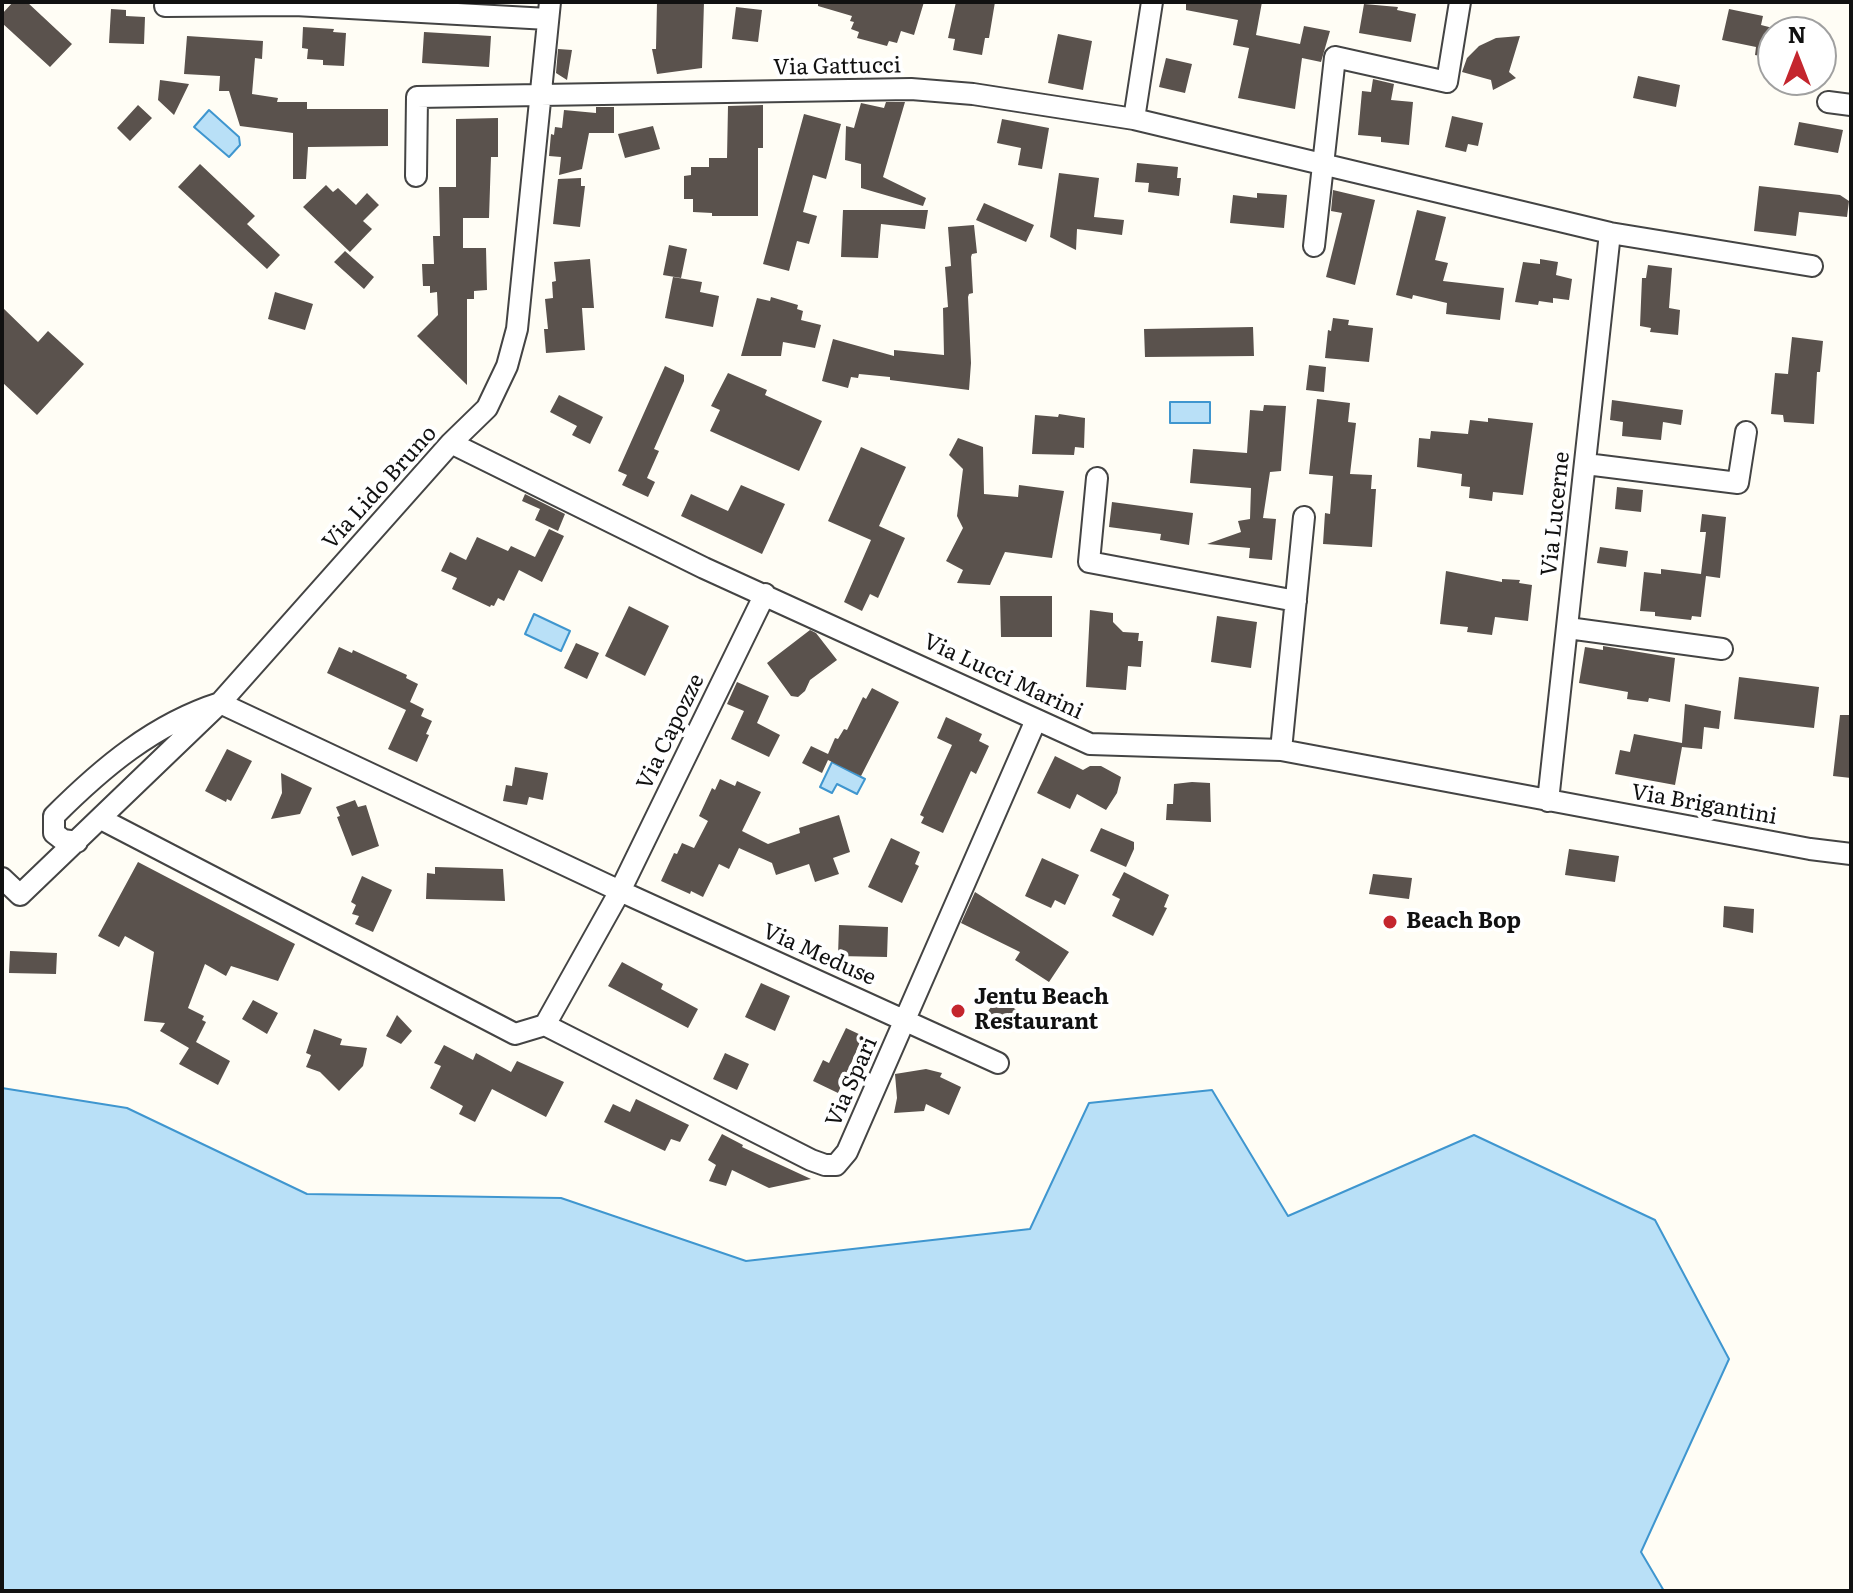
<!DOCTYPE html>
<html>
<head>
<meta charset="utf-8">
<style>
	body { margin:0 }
	#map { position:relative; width:1853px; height:1593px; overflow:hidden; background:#fffdf5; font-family:Literata,serif }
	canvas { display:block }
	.frame { position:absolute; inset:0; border:4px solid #111; pointer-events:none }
	.north { position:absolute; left:1757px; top:16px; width:80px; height:80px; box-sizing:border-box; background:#fff; border:2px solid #a0a0a0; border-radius:50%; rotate:0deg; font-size:22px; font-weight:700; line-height:32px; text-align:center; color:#111 }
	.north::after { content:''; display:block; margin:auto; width:28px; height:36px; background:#c4262e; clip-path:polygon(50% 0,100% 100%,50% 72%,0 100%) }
</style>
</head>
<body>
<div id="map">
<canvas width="1853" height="1593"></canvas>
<div class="frame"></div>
<div class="north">N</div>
</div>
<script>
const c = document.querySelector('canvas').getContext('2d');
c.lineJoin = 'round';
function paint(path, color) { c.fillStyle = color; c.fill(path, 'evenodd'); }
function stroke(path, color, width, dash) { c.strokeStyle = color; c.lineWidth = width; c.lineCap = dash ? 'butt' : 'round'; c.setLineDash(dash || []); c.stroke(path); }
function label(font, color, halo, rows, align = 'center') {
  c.font = font + ' Literata,serif'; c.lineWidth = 8; c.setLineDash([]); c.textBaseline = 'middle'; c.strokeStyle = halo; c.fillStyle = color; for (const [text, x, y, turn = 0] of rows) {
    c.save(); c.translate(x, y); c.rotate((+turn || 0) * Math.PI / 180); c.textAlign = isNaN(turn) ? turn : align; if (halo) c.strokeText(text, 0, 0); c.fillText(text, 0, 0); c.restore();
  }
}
const water = new Path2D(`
	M209 110 239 137 240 145 229 157 194 127Z
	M1170 402H1210V423H1170Z
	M534 614 570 631 561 651 525 634Z
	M832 762 865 779 857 794 837 784 832 793 820 787Z
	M2 1088 127 1108 307 1194 561 1198 746 1261 1030 1229 1089 1103 1212 1090 1288 1216 1474 1135 1655 1220 1729 1359 1641 1552 1664 1591H2Z`);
const building = new Path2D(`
	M13 2H27L72 44 50 67 2 23V14Z
	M657 2H704L702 68 657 74 652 49H656Z
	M818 2H924L914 35 901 31 897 43 889 41 887 46 857 38 859 32 851 29 854 22 850 21 852 16 818 6Z
	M956 2H995L989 38H985L982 55 953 50 955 39 948 38Z
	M1186 2H1262L1256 35 1300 44 1304 26 1330 31 1321 62 1302 58 1295 109 1238 98 1249 48 1233 45 1238 20 1186 10Z
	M1364 4 1398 7 1397 10 1416 14 1411 42 1359 33Z
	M736 7 762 10 758 42 732 39Z
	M111 9 126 10V16L145 17 144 44 109 43Z
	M1729 9 1763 16 1761 25 1773 28 1771 58 1755 55 1756 47 1722 40Z
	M303 27 334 29 333 32 346 33 344 66 323 65V60L307 59 308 49 302 48Z
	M424 32 491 36 489 67 422 63Z
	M1058 34 1092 41 1083 90 1048 83Z
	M187 36 263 41 262 59 255 58 252 94 278 98 277 102H307V109H388V146L308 147 306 179H293V133L240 126 229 91H219L220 76 184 74Z
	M1520 36 1509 72 1516 78 1493 90 1491 80 1462 72 1467 58 1479 46 1496 38Z
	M558 49 572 50 567 80 556 73Z
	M1166 58 1192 64 1185 93 1159 87Z
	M1638 76 1680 85 1676 107 1633 98Z
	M1373 79 1394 84 1391 100 1413 102 1409 145 1381 142V137L1358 135 1362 91 1371 92Z
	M160 80 189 84 174 115 158 100Z
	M886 102H905L883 177 926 198 923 206 861 188V164L845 160 846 126 854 128 861 103 884 108Z
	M138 105 152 118 130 141 117 128Z
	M763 105V148H758V216H712V213L693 212V199H684V176L691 175V167H709V158H727L728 106Z
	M596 107H614V133H589L582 169 559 175 561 157 549 156 551 134 554 135 555 127 562 128 564 110 596 113Z
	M804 114 841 124 826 179 813 175 803 212 817 216 809 244 797 241 789 271 763 264Z
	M1452 116 1483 123 1478 146 1468 144 1466 152 1445 147Z
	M498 118V157H491L489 218H463V248H486L487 290 474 291V299H467V385L417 336 438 315 437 292 430 293V286H423L422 264H434L433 236H440L439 187H456V119Z
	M1002 119 1049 128 1042 169 1018 165 1021 148 997 143Z
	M1799 122 1843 130 1838 153 1794 145Z
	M653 126 660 149 625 158 618 134Z
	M1137 163 1178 167 1177 178H1181L1179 196 1148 192 1149 183 1135 182Z
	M200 164 255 216 247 224 280 255 267 269 178 187Z
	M1059 173 1099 178 1094 217 1124 220 1122 235 1077 229 1076 250 1050 237Z
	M581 178V186H585L580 227 553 224 558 179Z
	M326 185 333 192 338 188 356 205 367 193 379 205 363 221 372 229 350 252 303 207Z
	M1759 186 1840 195 1849 201 1847 217 1799 212 1796 236 1754 231Z
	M1333 190 1375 200 1355 285 1326 277 1342 213 1331 211Z
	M1257 193 1287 195 1284 228 1230 223 1233 195 1257 198Z
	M984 203 1034 225 1026 242 976 220Z
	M843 210H928L925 229 881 224 878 258 841 257Z
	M1417 210 1446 217 1435 260 1448 263 1443 281 1504 288 1500 320 1446 314 1447 303 1413 295 1412 299 1396 295Z
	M974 225 977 253 972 254 971 257 973 293 969 294 968 297 971 363 969 390 890 380V377L859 374 858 378 851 377 848 388 822 381 833 339 894 356V350L944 355 943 308 948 307 945 267 951 266 948 227Z
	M669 245 687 249 681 278 663 275Z
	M345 251 374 277 364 289 334 262Z
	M590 259 594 308H582L585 350 546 353 544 329H548L545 299 553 298 552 282 556 281 554 262Z
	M1540 259 1558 262 1556 275 1572 279 1569 300 1553 298V303L1539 301 1538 305 1515 302 1523 262 1540 264Z
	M1648 265 1672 268 1669 308 1680 310 1678 335 1650 332 1651 328 1640 326 1642 278H1646Z
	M673 277 702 282 700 292 719 296 713 327 665 318Z
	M275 292 313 304 305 330 268 319Z
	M771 297 798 305 797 309 803 311 801 320 821 325 815 348 783 342 781 356H741L757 298 770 301Z
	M2 307 38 342 48 331 84 364 37 415 2 382Z
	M1333 318 1349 320 1348 325 1373 328 1369 362 1325 358 1328 330 1331 331Z
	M1253 327 1254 356 1145 357 1144 329Z
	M1792 337 1823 341 1820 372H1817L1814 424 1784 422 1783 415 1771 414 1775 373 1788 374Z
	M1309 365 1326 367 1324 392 1306 390Z
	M665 366 684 375V381L654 449 659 451 647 478 655 482 648 497 622 485 627 475 618 471Z
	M728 373 767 390 765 395 822 421 799 471 710 431 720 410 711 406Z
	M559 395 603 417 590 444 572 435 577 426 550 412Z
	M1317 399 1350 403 1348 422 1356 423 1350 474 1372 475 1371 489H1376L1372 547 1323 544 1325 513 1330 514 1333 476 1309 474Z
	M1612 400 1683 410 1681 425 1663 422 1661 440 1622 436 1623 422 1610 420Z
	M1264 405 1286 406 1281 471 1270 472 1263 518 1276 519 1272 560 1249 558 1250 548 1207 544 1241 532 1238 521 1250 519 1251 488 1190 483 1193 449 1247 453 1250 410 1263 411Z
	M1059 414 1085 418 1084 448 1075 447 1074 455 1032 454 1035 415 1058 417Z
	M1488 418 1533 423 1523 495 1493 492 1492 501 1469 498 1470 487 1461 486 1462 474 1417 467 1419 438 1430 439 1431 431 1468 434 1470 420 1488 422Z
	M958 438 983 447 984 494 1018 497 1019 485 1064 491 1052 558 1005 552 990 585 957 583 963 570 946 561 963 528 957 516 963 469 949 455Z
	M861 447 906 467 879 526 905 538 878 598 870 594 862 611 844 602 871 540 828 521Z
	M741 485 785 504 762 554 681 516 691 494 728 511Z
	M1617 487 1643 490 1641 512 1615 509Z
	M525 494 565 514 558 531 535 520 540 509 522 501Z
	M1112 502 1193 513 1189 545 1160 540 1161 534 1109 527Z
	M1702 514 1726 517 1720 578 1706 576 1701 617 1692 616 1691 620 1655 616V612L1640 611 1644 572 1661 574V569L1701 574 1706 532H1700Z
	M549 529 564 536 542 582 519 570 504 601 498 598 494 606 491 605 490 607 452 589 457 578 441 571 450 552 466 560 477 537 508 551 511 546 535 557Z
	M1600 547 1628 551 1626 567 1597 563Z
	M1446 571 1502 582V579L1520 580 1519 583 1532 585 1528 621 1495 617 1492 635 1467 632 1468 627 1440 624Z
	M1000 596H1052V637H1001Z
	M629 606 669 626 645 676 605 656Z
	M1090 610 1113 613V622L1123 632 1139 633 1138 641H1143L1141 667 1128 666 1126 690 1086 687Z
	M1217 616 1257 622 1251 668 1211 662Z
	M810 630 816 633 837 660 810 680 805 691 798 697 791 696 767 663Z
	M576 643 599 653 587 679 564 668Z
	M1603 646 1675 658 1670 702 1649 698 1648 702 1627 699 1628 692 1579 683 1585 647 1603 650Z
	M339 647 352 653 353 650 407 675 406 678 418 684 410 702 424 709 421 716 432 721 426 734 429 735 417 762 388 749 406 710 327 673Z
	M1739 677 1819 687 1814 728 1734 719Z
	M737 682 769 696 757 723 780 735 769 757 731 739 744 711 727 704Z
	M872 688 899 702 861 776 828 760 822 773 802 763 811 746 828 754 835 738 838 739 844 729 847 730 863 697 866 699Z
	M1685 704 1721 711 1719 729 1704 727 1702 749 1682 747 1675 785 1615 774 1620 750 1630 752 1634 734 1682 743Z
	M1840 715H1851V778L1833 776Z
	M946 717 982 734 979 741 989 746 976 774 971 771 943 833 921 823 924 817 920 815 952 745 937 738Z
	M227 749 252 761 231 801 227 799 226 802 205 791Z
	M1055 756 1083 770 1090 766H1101L1121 777 1117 793 1106 810 1077 794 1070 809 1037 793Z
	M515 767 548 773 543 800 529 797 527 805 503 801 506 785 512 786Z
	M281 773 312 788 300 814 271 819 282 793Z
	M720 779 735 786 737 781 761 792 742 831 768 844 800 833 799 828 839 815 850 852 833 858 839 874 815 882 809 864 776 875 772 863 739 848 729 869 719 864 703 897 691 891 690 894 661 881 674 853 677 854 682 843 694 848 708 821 699 816 712 788 715 790Z
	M1192 782 1210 783 1211 822 1166 820 1167 804H1173L1174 784Z
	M355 800 358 807 366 805 379 846 352 856 337 817 340 816 336 807Z
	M1101 828 1134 842V849L1126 867 1090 851Z
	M891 838 920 852 915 864 919 866 902 903 868 887Z
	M1569 849 1619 856 1615 882 1565 875Z
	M1042 858 1079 875 1065 905 1055 900 1051 908 1025 896Z
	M138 862 295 944 278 981 231 966 226 976 205 964 188 1008 204 1016 202 1020 206 1022 196 1042 230 1061 218 1085 179 1064 189 1048 160 1031 165 1023 144 1021 154 952 125 936 119 947 98 936Z
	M435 867 503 869 505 901 426 899 427 873 435 874Z
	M1124 872 1169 895 1164 907 1167 908 1153 936 1112 916 1120 899 1112 895Z
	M1373 874 1412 878 1409 899 1369 894Z
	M362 876 392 890 373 932 355 924 359 916 352 914 356 905 351 902Z
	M975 892 1069 952 1049 982 1015 960 1020 952 961 923Z
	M1724 906 1754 909 1753 933 1723 927Z
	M839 925 888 927 887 957 838 956Z
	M10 951 57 953 56 974 9 973Z
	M622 962 663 984 661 989 698 1009 688 1028 608 986Z
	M761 983 790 996 775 1031 745 1017Z
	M998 997 1018 1011 1004 1031 984 1017Z
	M253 1000 278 1013 267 1034 242 1019Z
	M397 1015 412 1031 401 1044 386 1036Z
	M846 1028 863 1036 838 1093 813 1081 823 1060 829 1063Z
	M314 1029 342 1039 340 1045 367 1048 363 1066 339 1091 320 1072 306 1067 311 1055 306 1053Z
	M444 1045 473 1060 476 1053 511 1072 517 1061 564 1082 546 1117 492 1089 475 1122 459 1114 463 1106 430 1088 441 1066 434 1063Z
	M725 1053 749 1064 737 1090 713 1079Z
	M926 1069 942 1073 940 1077 961 1087 949 1115 926 1104 924 1111 894 1113 897 1098 895 1074Z
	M636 1099 689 1125 680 1142 671 1139 665 1151 604 1122 613 1104 630 1112Z
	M722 1134 743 1145 742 1147 811 1179 769 1188 732 1170 726 1186 709 1181 716 1165 708 1160Z`);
const street = new Path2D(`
	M165 6 295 5 548 19
	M1828 102 1851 105
	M1134 119 1152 2
	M416 176 417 97 911 89 973 94 1134 119 1610 233 1812 266
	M1314 246 1335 57 1447 82 1460 2
	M451 443 704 568 1090 744 1281 750 1810 849 1851 854
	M1586 464 1738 483 1746 432
	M1097 478 1089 562 1296 601
	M765 594 620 891 998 1063
	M1568 628 1722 649
	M1281 750 1304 517
	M1548 801 1610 233
	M77 842 63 840 54 833V816C102 768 154 724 220 703L620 891 545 1025 515 1034 101 819
	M2 878 20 895 220 703 451 443 487 408 507 366 517 329 550 2
	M545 1025 811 1160 825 1165H836L847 1152 1036 720`);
const markers = [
	[1390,922,8,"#c4262e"],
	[958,1011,8,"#c4262e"]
];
const streetNames = [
	["Via Gattucci",837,67,-1],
	["Via Lido Bruno",380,488,-48],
	["Via Lucerne",1556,514,-84],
	["Via Lucci Marini",1003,677,25],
	["Via Capozze",671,732,-64],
	["Via Brigantini",1704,805,10],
	["Via Meduse",819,955,24],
	["Via Spari",852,1082,-66]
];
const poiNames = [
	["Beach Bop",1406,922],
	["Jentu Beach",974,998],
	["Restaurant",974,1023]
];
paint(water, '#b9e0f7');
stroke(water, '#3f96cf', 2);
paint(building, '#5a524d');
stroke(street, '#444', 24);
stroke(street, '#fff', 20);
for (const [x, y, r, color] of markers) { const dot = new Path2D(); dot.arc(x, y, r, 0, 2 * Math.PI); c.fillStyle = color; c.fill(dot); stroke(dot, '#fff', 3); }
label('22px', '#111', '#fff', streetNames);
label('bold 22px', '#111', '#fff', poiNames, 'left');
</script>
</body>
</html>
